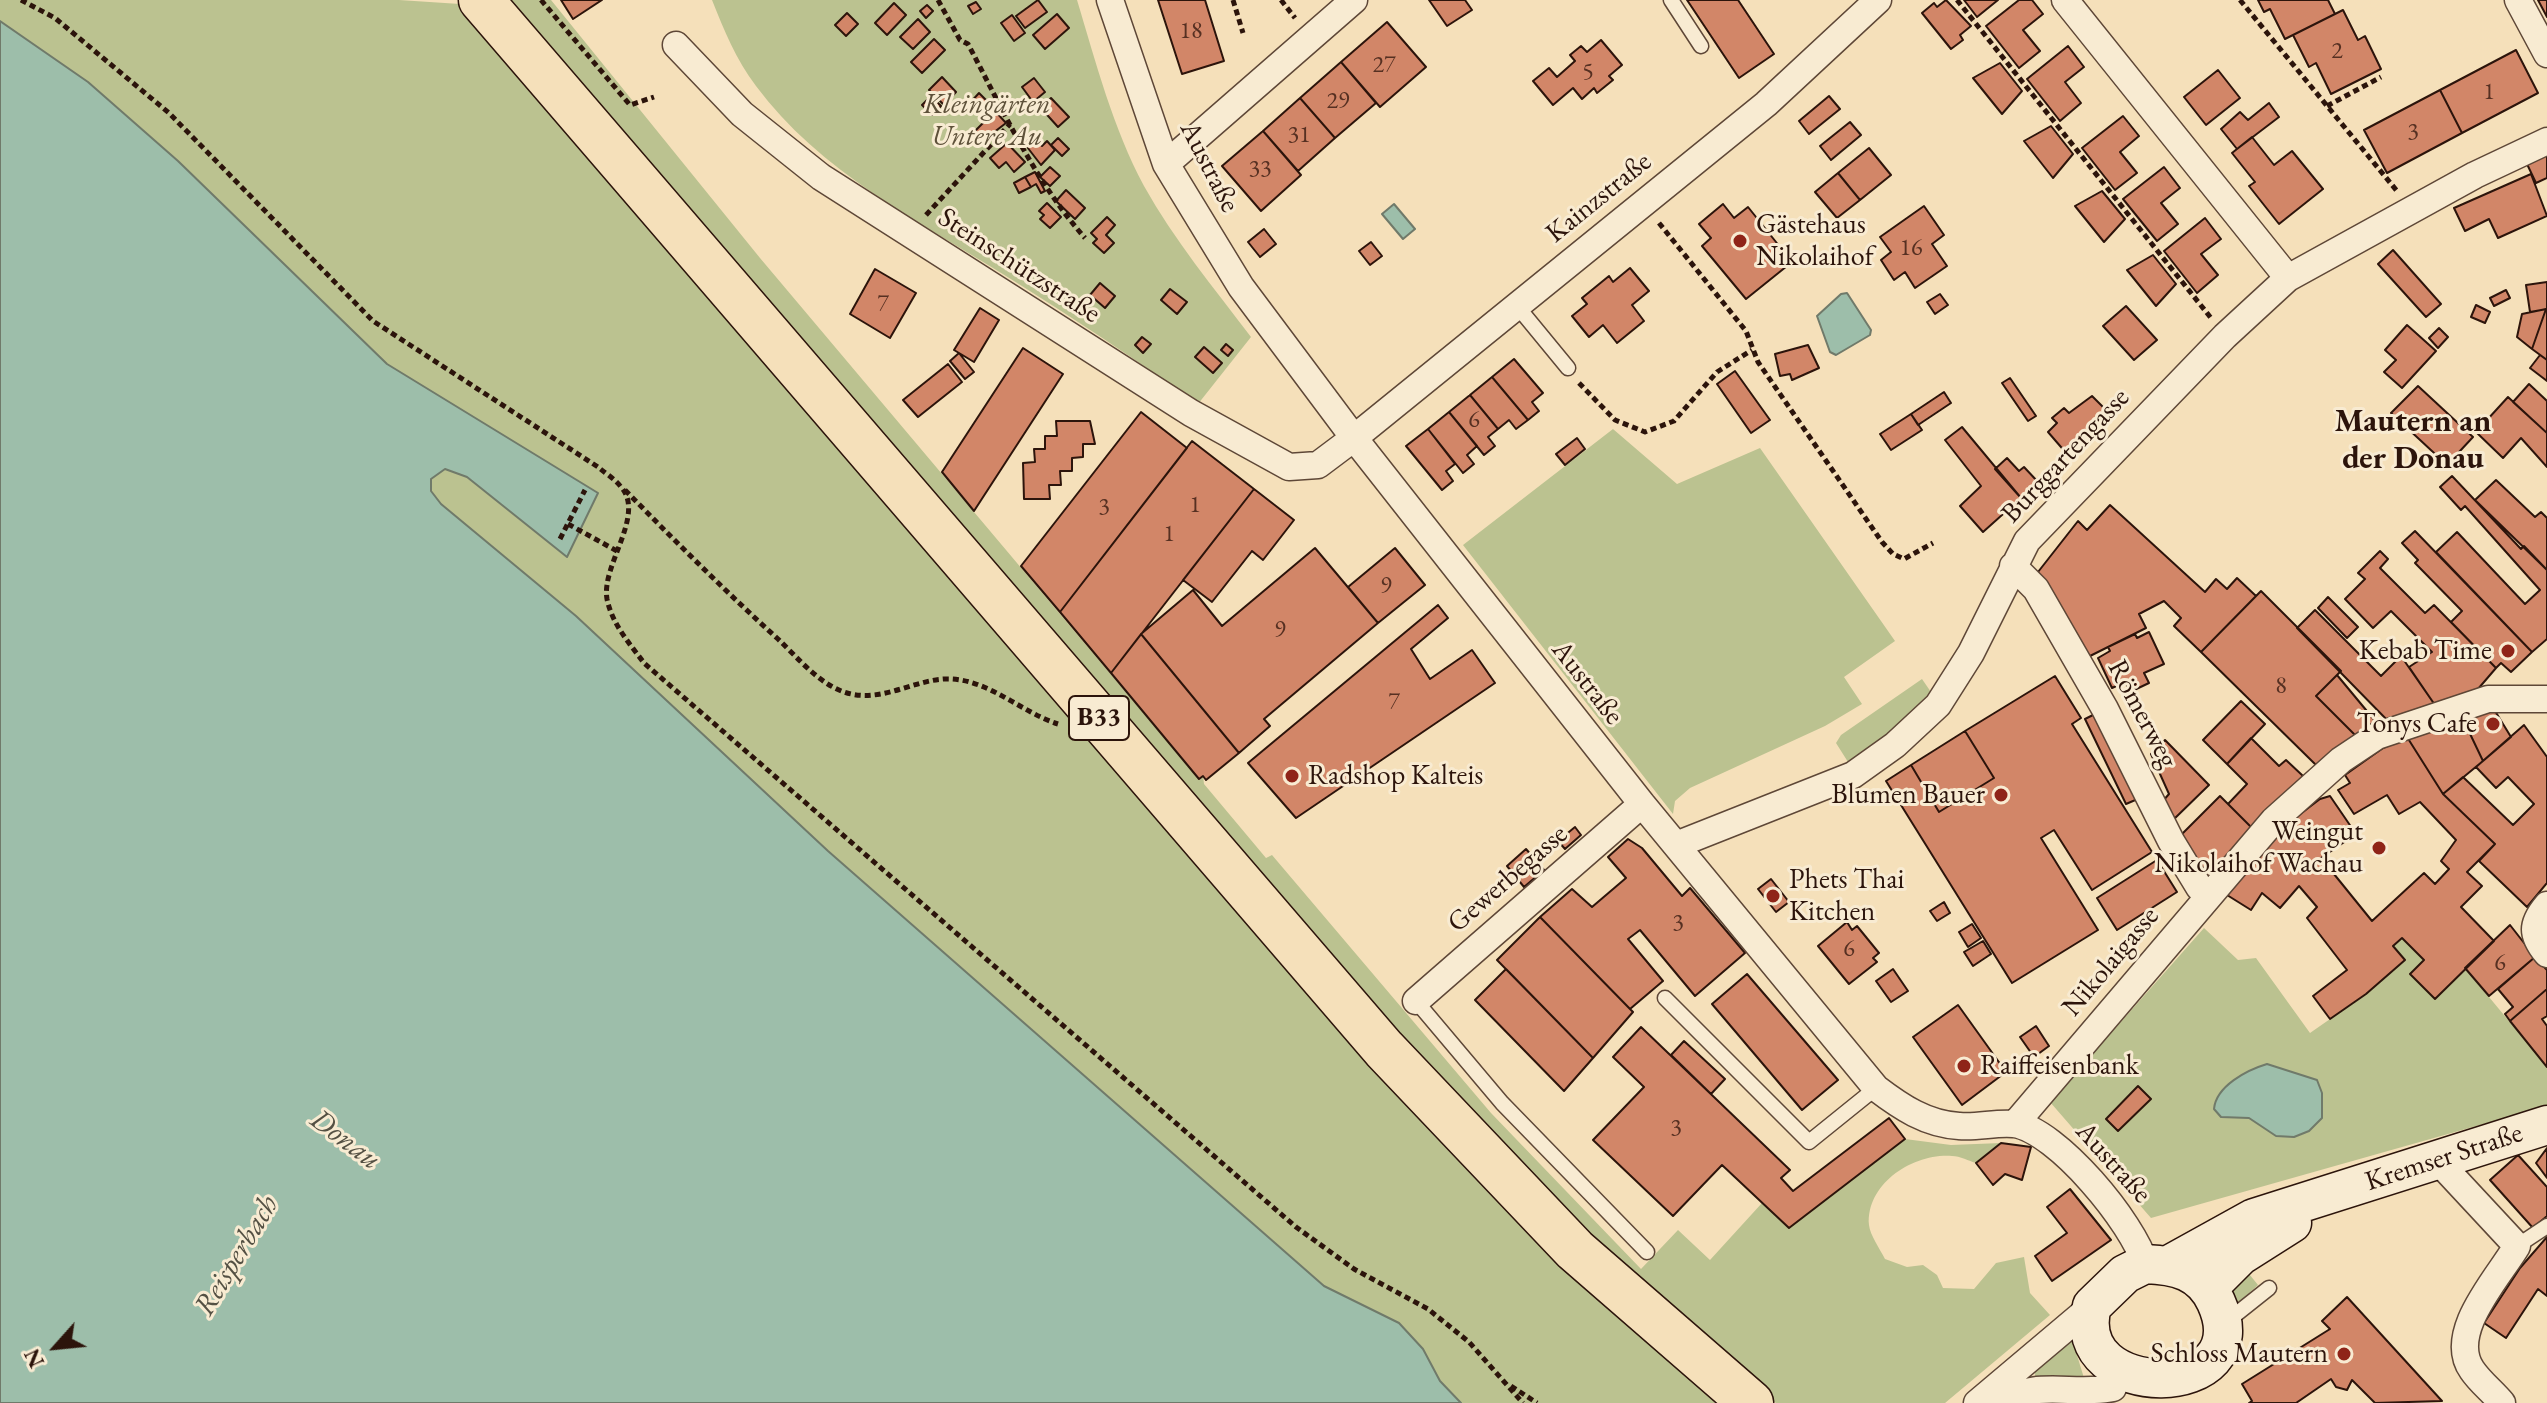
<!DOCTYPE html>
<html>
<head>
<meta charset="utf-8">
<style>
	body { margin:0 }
	#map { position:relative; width:2547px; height:1403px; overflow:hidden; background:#f5e0ba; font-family:"EB Garamond",serif }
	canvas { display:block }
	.north { position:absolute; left:16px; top:1307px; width:80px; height:80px; -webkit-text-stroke:6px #f8ebd2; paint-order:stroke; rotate:243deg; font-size:22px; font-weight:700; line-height:32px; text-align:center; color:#2c140b }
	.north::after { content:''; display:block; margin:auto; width:28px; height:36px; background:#2c140b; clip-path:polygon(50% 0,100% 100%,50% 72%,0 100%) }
</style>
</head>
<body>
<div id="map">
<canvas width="2547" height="1403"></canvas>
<div class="north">N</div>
</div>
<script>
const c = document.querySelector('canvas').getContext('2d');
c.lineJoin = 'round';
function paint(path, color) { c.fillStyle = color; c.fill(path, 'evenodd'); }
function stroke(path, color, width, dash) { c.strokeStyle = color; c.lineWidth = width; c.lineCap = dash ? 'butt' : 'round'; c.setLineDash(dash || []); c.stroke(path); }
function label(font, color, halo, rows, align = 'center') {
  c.font = font + ' "EB Garamond",serif'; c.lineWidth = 6; c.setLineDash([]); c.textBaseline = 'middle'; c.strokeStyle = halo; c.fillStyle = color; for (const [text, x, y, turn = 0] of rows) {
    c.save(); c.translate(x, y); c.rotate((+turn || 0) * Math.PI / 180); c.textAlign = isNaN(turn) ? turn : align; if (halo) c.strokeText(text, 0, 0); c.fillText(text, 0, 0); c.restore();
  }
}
const green = new Path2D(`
	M0 0H399L460 4 1724 1403H1461L1440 1381 1423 1349 1399 1323 1324 1287 828 851 576 616 441 504 431 491V478L445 469 467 477 567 557 598 494 387 364 178 161 88 82 0 21Z
	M502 0H551L760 258 1199 779 1203 776 1204 784 1266 858 1272 855 1491 1113 1641 1269 1678 1230 1710 1260 1762 1203 1789 1228 1905 1139 1951 1145 2001 1143 1976 1163C1969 1161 1960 1156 1952 1156 1914 1153 1866 1183 1869 1225 1870 1235 1880 1249 1885 1259L1907 1267 1923 1265 1937 1275 1943 1288 1974 1289 1996 1263 2024 1257 2030 1293 2050 1315 1945 1403H1776L1683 1327 1486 1133Z
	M712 0H1077C1096 63 1113 128 1144 186 1174 240 1214 288 1251 337L1198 404C1135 359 1072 317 1006 276 918 221 819 171 756 86 736 60 724 30 712 0Z
	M1613 429 1677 484 1760 448 1895 641 1844 677 1862 704 1825 726 1690 788 1675 801 1673 814 1463 545Z
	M1922 679 1933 695 1896 730 1848 762 1836 743 1841 735Z
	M2204 928 2238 960 2256 958 2310 1033 2366 994 2404 960 2393 946 2402 938 2424 960 2411 974 2434 998 2465 968 2547 1067V1106L2151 1218 2050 1102Z
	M2241 1264 2258 1285 2234 1307 2232 1276Z
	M2072 1339 2084 1378 2052 1375 2036 1379 2034 1370Z`);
const water = new Path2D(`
	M0 21 88 82 178 161 387 364 598 493 567 557 467 477 445 469 431 479V491L441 504 576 616 828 851 1324 1286 1399 1323 1423 1349 1440 1381 1461 1403H0Z
	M1394 204 1415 229 1403 239 1382 214Z
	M1847 293 1871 330 1870 335 1836 355 1830 352 1817 316 1841 294Z
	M2267 1064 2317 1080 2322 1093V1118L2309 1131 2294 1137 2276 1136 2249 1118 2221 1117 2214 1109C2216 1086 2247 1070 2267 1064Z`);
const building = new Path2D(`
	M561 0H602L573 19Z
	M1038 0 1047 12 1025 28 1016 16Z
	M1158 0H1205L1224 61 1182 74Z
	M1429 0H1465L1472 10 1447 26Z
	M1687 0H1738L1774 54 1739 78Z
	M1946 0 1971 26 1960 35 1963 40 1951 49 1922 13 1934 3 1937 7Z
	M1964 0H1998L1977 17Z
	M2019 0H2032L2043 14 2023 30 2040 51 2019 68 1986 26Z
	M2258 0H2328L2335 14 2285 39 2270 9 2264 12Z
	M2538 0H2547V17Z
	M976 2 981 9 973 14 968 6Z
	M894 3 906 15 887 35 875 23Z
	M927 5 933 11 926 18 920 11Z
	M2343 10 2358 40 2365 36 2381 69 2331 94 2316 63 2309 67 2293 35Z
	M847 13 858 24 846 36 835 25Z
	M1057 14 1069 28 1045 49 1033 35Z
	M1012 15 1025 33 1014 41 1001 23Z
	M918 19 930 32 913 49 900 37Z
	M1387 22 1426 67 1380 107 1341 62Z
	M934 39 945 50 922 73 911 62Z
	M1601 40 1622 65 1609 76 1613 80 1597 93 1594 88 1582 99 1573 88 1553 105 1533 81 1549 68 1557 77 1575 61 1570 55 1581 46 1587 52Z
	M2068 46 2084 67 2065 82 2081 103 2060 121 2027 79Z
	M2516 50 2538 93 2462 133 2440 90Z
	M1341 62 1376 103 1335 138 1300 98Z
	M2000 63 2022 91 2002 114 1973 78Z
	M2218 70 2240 98 2206 125 2184 97Z
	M942 77 956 92 944 105 929 90Z
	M1034 78 1045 92 1033 102 1022 87Z
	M2440 90 2462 133 2387 173 2364 130Z
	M979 93 988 102 977 113 969 104Z
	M931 96 941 106 932 115 922 105Z
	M1829 96 1840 109 1809 134 1799 121Z
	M1051 98 1069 117 1058 127 1040 107Z
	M1300 98 1335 138 1298 171 1263 131Z
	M2269 103 2279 117 2237 149 2221 129 2240 112 2248 120Z
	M995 111 1006 123 980 143 972 134Z
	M2123 116 2139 136 2120 152 2137 173 2115 190 2082 148Z
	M1850 122 1861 135 1831 160 1820 146Z
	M2051 126 2073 154 2053 178 2024 141Z
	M1263 131 1301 175 1261 211 1222 166Z
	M1032 135 1042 146 1047 141 1055 150 1041 165 1024 143Z
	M2252 137 2274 165 2292 151 2323 189 2279 224 2249 186 2255 182 2232 153Z
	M1058 138 1069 149 1062 156 1051 145Z
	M1007 143 1025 162 1014 172 1006 162 999 168 990 158Z
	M1869 148 1891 175 1860 200 1838 173Z
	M2547 155V178L2536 183 2527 164Z
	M1050 167 1060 176 1050 186 1040 177Z
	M2164 167 2180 188 2161 203 2178 224 2157 241 2123 199Z
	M1035 172 1045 191 1041 193 1036 184 1031 187 1025 177Z
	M1838 173 1860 200 1837 218 1815 192Z
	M2531 174 2547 216 2498 238 2489 219 2465 231 2454 208Z
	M1025 177 1031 187 1019 193 1014 183Z
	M1066 190 1085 208 1075 219 1056 201Z
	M2102 191 2125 219 2104 242 2075 206Z
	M1047 203 1061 217 1050 228 1040 219 1044 215 1039 211Z
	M1723 204 1734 218 1748 207 1792 262 1746 299 1702 246 1711 238 1699 224Z
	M1924 206 1944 235 1932 244 1947 266 1915 288 1905 272 1894 280 1881 260 1891 252 1880 237Z
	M1107 217 1115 225 1106 235 1114 243 1104 253 1093 243 1097 239 1091 233Z
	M2205 218 2221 239 2201 254 2218 275 2197 293 2164 251Z
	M1264 229 1276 244 1260 257 1248 242Z
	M1371 242 1382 256 1370 265 1359 251Z
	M2393 250 2441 304 2426 317 2378 264Z
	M2153 255 2176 284 2156 306 2127 270Z
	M1630 268 1649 291 1632 305 1644 321 1617 343 1603 325 1589 337 1572 316 1587 304 1582 298 1609 276 1613 282Z
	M875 269 916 293 890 338 850 314Z
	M2547 282V309L2530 312 2526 285Z
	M1100 283 1115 296 1105 308 1090 295Z
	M1170 289 1187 302 1177 314 1161 300Z
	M2506 290 2510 298 2494 306 2490 298Z
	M1940 294 1948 305 1935 314 1927 302Z
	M2476 305 2490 312 2485 323 2471 317Z
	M2126 306 2157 340 2134 360 2103 326Z
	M980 308 999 320 974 362 954 350Z
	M2546 309H2547V360L2532 349Z
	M2546 309 2532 349 2517 337 2522 314Z
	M2407 325 2436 351 2402 388 2384 372 2396 360 2385 350Z
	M2439 328 2448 337 2438 348 2429 338Z
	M1142 337 1151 344 1143 353 1135 345Z
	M1226 344 1233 350 1228 356 1221 350Z
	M1808 345 1819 368 1792 380 1790 374 1780 376 1775 354Z
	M1204 347 1222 363 1213 373 1195 357Z
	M1023 348 1063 374 974 511 942 472Z
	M959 353 974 372 965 379 950 361Z
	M2540 355 2547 360V381L2530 368Z
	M1514 359 1543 393 1532 402 1539 411 1528 420 1492 377Z
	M948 364 962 382 918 417 903 400Z
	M1735 371 1770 420 1751 433 1717 384Z
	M1492 377 1528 420 1516 429 1509 420 1498 429 1470 395Z
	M2010 378 2036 416 2028 421 2002 383Z
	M2529 384 2547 401V433L2513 402Z
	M2418 386 2473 437 2447 465 2391 413Z
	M1944 392 1951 403 1918 425 1911 414Z
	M1470 395 1498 429 1488 437 1495 446 1484 455 1449 412Z
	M2092 396 2107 411 2097 421 2099 424 2067 454 2048 432 2057 423 2052 418 2064 408 2069 413Z
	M2508 397 2547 433V467L2521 438 2503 458 2476 432Z
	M1141 412 1187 448 1060 612 1021 566Z
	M1449 412 1477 446 1467 455 1474 464 1463 473 1428 429Z
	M1911 414 1922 430 1891 450 1880 434Z
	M1056 421H1090L1095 444H1083V457L1072 458V471H1060L1061 485H1049L1050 499H1024L1023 463 1035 462 1034 449H1045V436H1057Z
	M1962 427 2021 498 1983 532 1960 506 1981 486 1945 440Z
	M1428 429 1455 464 1446 471 1453 481 1442 490 1406 446Z
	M1577 438 1585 449 1565 465 1556 454Z
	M1192 441 1254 489 1111 673 1060 612Z
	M2007 458 2019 471 2024 467 2038 482 2021 498 1995 469Z
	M2452 476 2521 549 2524 546 2547 570V639L2532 652 2436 552 2457 532 2525 604 2540 590 2465 506 2461 510 2440 487Z
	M2496 480 2535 517 2541 512 2547 518V570L2475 500Z
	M1254 489 1294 520 1263 560 1252 551 1212 602 1183 580Z
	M2110 505 2205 592 2216 579 2227 589 2237 578 2256 596 2201 652 2174 626 2181 618 2164 601 2139 614 2146 628 2084 659 2069 634 2038 572 2078 521 2087 530Z
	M2415 531 2532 652 2511 672 2501 663 2496 668 2451 622 2462 611 2415 563 2418 560 2402 543Z
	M1315 548 1378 623 1264 719 1270 726 1239 753 1141 634 1193 590 1222 626Z
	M1395 548 1425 585 1378 623 1348 587Z
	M2380 551 2388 559 2380 568 2425 613 2434 605 2496 668 2472 696 2437 708 2409 667 2432 652 2391 611 2373 628 2345 599 2365 579 2358 573Z
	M2261 591 2341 671 2316 696 2356 736 2316 765 2201 652Z
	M2328 597 2358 627 2347 638 2318 608Z
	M1438 605 1448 618 1411 649 1430 679 1472 650 1495 683 1296 818 1248 763Z
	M2315 610 2381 676 2401 656 2437 708 2391 724 2297 628Z
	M2149 632 2164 664 2144 673 2149 683 2130 692 2125 682 2112 688 2098 658 2110 651 2108 647 2135 634 2137 638Z
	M1141 634 1239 753 1206 780 1203 776 1199 779 1111 673Z
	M2337 675 2376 722 2356 736 2316 696Z
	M2055 676 2081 718 2072 724 2152 852 2092 890 2054 830 2041 838 2098 930 2012 983 1886 781 1911 765 1939 812 1994 778 1965 731Z
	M2241 701 2265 724 2227 764 2203 740Z
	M2492 706 2511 737 2483 761 2462 717Z
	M2099 712 2140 798 2126 804 2085 719Z
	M2462 717 2483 761 2443 794 2407 737Z
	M2524 725 2547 757V883L2527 907 2479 861 2495 844 2443 794 2463 777 2513 825 2534 804 2508 777 2496 788 2476 767Z
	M1965 731 1994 778 1939 812 1911 765Z
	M2407 737 2443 794 2495 844 2467 872 2482 886 2461 907 2494 941 2435 999 2410 974 2424 960 2402 938 2393 946 2405 960 2366 994 2330 1019 2313 996 2347 970 2307 918 2317 907 2299 886 2280 908 2262 893 2251 910 2227 895 2278 831 2320 799 2330 796 2356 834 2321 858 2372 921 2424 873 2435 884 2449 869 2441 861 2456 840 2420 802 2399 814 2387 795 2354 814 2338 790 2350 783 2345 775 2383 748Z
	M2251 738 2279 766 2286 760 2303 776 2253 829 2228 804 2247 784 2227 764Z
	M2165 740 2209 785 2171 822 2162 802 2169 794 2151 754Z
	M2220 796 2253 829 2208 880 2179 837Z
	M1575 827 1581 835 1565 849 1558 841Z
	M1628 839 1642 848 1682 896 1690 888 1745 953 1695 996 1640 930 1628 939 1663 981 1630 1009 1540 917 1572 889 1592 907 1626 878 1608 857Z
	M1526 849 1544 870 1524 887 1507 866Z
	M2157 860 2177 892 2117 930 2097 898Z
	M1771 879 1789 902 1776 912 1758 889Z
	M1944 902 1950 913 1937 921 1930 911Z
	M1540 917 1633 1012 1593 1058 1497 960Z
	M1847 922 1852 930 1857 926 1879 953 1873 958 1877 962 1849 984 1818 946Z
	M1972 924 1981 938 1968 947 1959 932Z
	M2510 925 2535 957 2489 996 2465 968Z
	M1983 941 1991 954 1973 966 1964 952Z
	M2535 957 2547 970V989L2510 1021 2505 1014 2513 1007 2498 989Z
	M1506 969 1593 1058 1564 1091 1475 1000Z
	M1893 969 1908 991 1891 1002 1876 981Z
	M1747 974 1838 1080 1802 1110 1712 1004Z
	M2547 989V1016L2542 1019 2547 1026V1067L2510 1021Z
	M1958 1005 2006 1072 1962 1105 1913 1037Z
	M2036 1026 2049 1046 2034 1057 2020 1037Z
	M1641 1027 1790 1170 1781 1178 1793 1191 1889 1118 1905 1139 1789 1228 1722 1165 1673 1216 1593 1140 1644 1087 1613 1057Z
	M1684 1041 1725 1079 1711 1094 1671 1055Z
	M2138 1086 2151 1099 2118 1131 2106 1119Z
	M2001 1143 2031 1147 2022 1180 2005 1174 1993 1185 1976 1163Z
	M2547 1148V1178L2536 1163Z
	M2518 1155 2547 1187V1216L2533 1228 2490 1180Z
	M2070 1189 2111 1240 2052 1281 2035 1256 2067 1233 2047 1207Z
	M2547 1237V1296L2538 1289 2506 1338 2484 1323 2520 1268Z
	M2347 1297 2442 1401 2375 1403 2352 1380 2347 1390 2336 1387 2331 1379 2296 1403H2249L2252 1401 2242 1384 2330 1329 2322 1321Z`);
const path = new Path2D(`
	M21 0 55 18 169 113 373 321 598 467C605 473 615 479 621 487 646 515 601 565 607 599 612 624 630 644 644 663L1296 1227 1354 1269 1428 1309 1469 1342 1523 1403
	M541 0 630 105 654 97
	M938 0 960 40 968 44C1004 112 1034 180 1085 238
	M1233 0 1243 33
	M1281 0 1295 18
	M1957 0 2211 318
	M2240 0 2397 191
	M2327 106 2381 77
	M926 215 1010 124
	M1659 223 1746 331 1758 362 1882 542 1893 554 1904 559 1933 543
	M1579 383 1615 420 1645 432 1674 421 1717 372 1752 350
	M625 490C675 541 725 591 778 639 797 657 818 683 844 692 882 705 916 677 952 679 990 681 1023 713 1058 724
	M568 524 617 551
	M560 539 585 490
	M1511 1386 1537 1403`);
const service = new Path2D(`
	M1671 0 1701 46
	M1517 306 1568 368
	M1665 998 1809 1142 1876 1088
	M1416 1001 1502 1103 1647 1252
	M2517 1246 2547 1226
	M2225 1323 2269 1288`);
const minor = new Path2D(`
	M1110 0 1166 164 1241 287 1354 438 1642 804 1876 1088C1901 1107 1926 1124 1959 1126 1977 1128 1996 1122 2014 1124 2057 1130 2134 1224 2145 1264
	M2065 0 2288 278
	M2518 0 2547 54
	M676 45 742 114 821 177 1191 413 1289 467 1318 465 1354 438 1766 104 1878 0
	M1166 164 1354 0
	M2013 566 2036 589 2105 709 2171 841 2199 887 2208 896
	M1676 845 1853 775 1895 745 1938 705 1971 653 2027 541 2225 336 2288 278 2475 175 2547 141
	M2547 905C2531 924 2531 935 2547 954
	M1416 1001 1642 804
	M2015 1124 2274 820 2341 760 2377 736 2488 699H2547
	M2437 1160 2517 1246C2498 1278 2446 1333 2472 1370 2480 1382 2493 1392 2502 1403
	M1977 1403 2092 1306
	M1998 1403C2036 1379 2073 1396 2113 1388`);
const secondary = new Path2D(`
	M2145 1264C2176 1265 2202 1271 2216 1302 2262 1403 2066 1403 2092 1306L2125 1274Z
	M2169 1265 2254 1218 2547 1125
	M2209 1287 2240 1256 2292 1223`);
const trunk = new Path2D(`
	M481 0 1384 1049 1575 1250 1751 1403`);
const markers = [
	[1740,241,8,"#8f2418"],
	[2508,651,8,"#8f2418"],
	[2493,724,8,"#8f2418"],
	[1292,776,8,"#8f2418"],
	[2001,795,8,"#8f2418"],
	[2379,848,8,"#8f2418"],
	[1773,896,8,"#8f2418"],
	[1964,1066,8,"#8f2418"],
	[2344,1354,8,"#8f2418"]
];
const numberNames = [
	["18",1191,31],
	["2",2337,51],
	["27",1384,65],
	["5",1588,72],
	["1",2489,92],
	["29",1338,101],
	["3",2413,132],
	["31",1299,135],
	["33",1260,169],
	["16",1911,248],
	["7",883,304],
	["6",1474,420],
	["1",1195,505],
	["3",1104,507],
	["1",1169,534],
	["9",1386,586],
	["9",1280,630],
	["8",2281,686],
	["7",1394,702],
	["3",1678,923],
	["6",1849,949],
	["6",2500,963],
	["3",1676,1128]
];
const shields = [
	[1099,718,60]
];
const shieldNames = [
	["B33",1099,718]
];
const parkNames = [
	["Kleingärten",987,105],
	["Untere Au",987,137]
];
const streetNames = [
	["Austraße",1209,167,63],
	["Kainzstraße",1599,198,-39],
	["Steinschützstraße",1019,266,33],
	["Burggartengasse",2066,456,-47],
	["Austraße",1587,683,52],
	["Römerweg",2142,714,62],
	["Gewerbegasse",1508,879,-41],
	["Nikolaigasse",2111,962,-50],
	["Kremser Straße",2444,1158,-18],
	["Austraße",2113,1163,48]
];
const poiNames = [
	["Gästehaus",1756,225,"left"],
	["Nikolaihof",1756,257,"left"],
	["Kebab Time",2492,651],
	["Tonys Cafe",2477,724],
	["Radshop Kalteis",1308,776,"left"],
	["Blumen Bauer",1985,795],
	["Weingut",2363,832],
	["Nikolaihof Wachau",2363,864],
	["Phets Thai",1789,880,"left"],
	["Kitchen",1789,912,"left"],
	["Raiffeisenbank",1980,1066,"left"],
	["Schloss Mautern",2328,1354]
];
const waterNames = [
	["Donau",345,1140,37],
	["Reisperbach",237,1256,-59]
];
const quarterNames = [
	["Mautern an",2413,422],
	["der Donau",2413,459]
];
paint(green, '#bbc290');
paint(water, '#9dbeaa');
stroke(water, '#707a6a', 2);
paint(building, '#d28668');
stroke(building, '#2c140b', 2);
stroke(service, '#5e4737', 17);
stroke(minor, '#5e4737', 29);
stroke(secondary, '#2c140b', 41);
stroke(trunk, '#2c140b', 47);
stroke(path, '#2c140b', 5, [6, 4]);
stroke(service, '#f8ebd2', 14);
stroke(minor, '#f8ebd2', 26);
stroke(secondary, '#f8ebd2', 38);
stroke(trunk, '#f5e0ba', 44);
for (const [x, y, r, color] of markers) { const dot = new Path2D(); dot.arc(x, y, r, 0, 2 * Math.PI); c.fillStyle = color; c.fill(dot); stroke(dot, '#f8ebd2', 3); }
label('24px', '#563022', null, numberNames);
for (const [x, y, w] of shields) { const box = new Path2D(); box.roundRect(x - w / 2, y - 22, w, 44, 6); c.fillStyle = '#f8ebd2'; c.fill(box); stroke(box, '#2c140b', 2); }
label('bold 26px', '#2c140b', null, shieldNames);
label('italic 28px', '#5e513a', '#f8ebd2', parkNames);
label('28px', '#2c140b', '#f8ebd2', streetNames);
label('28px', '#2c140b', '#f8ebd2', poiNames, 'right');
label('italic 30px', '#545043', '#f8ebd2', waterNames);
label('bold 32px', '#2c140b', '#f8ebd2', quarterNames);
</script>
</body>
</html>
